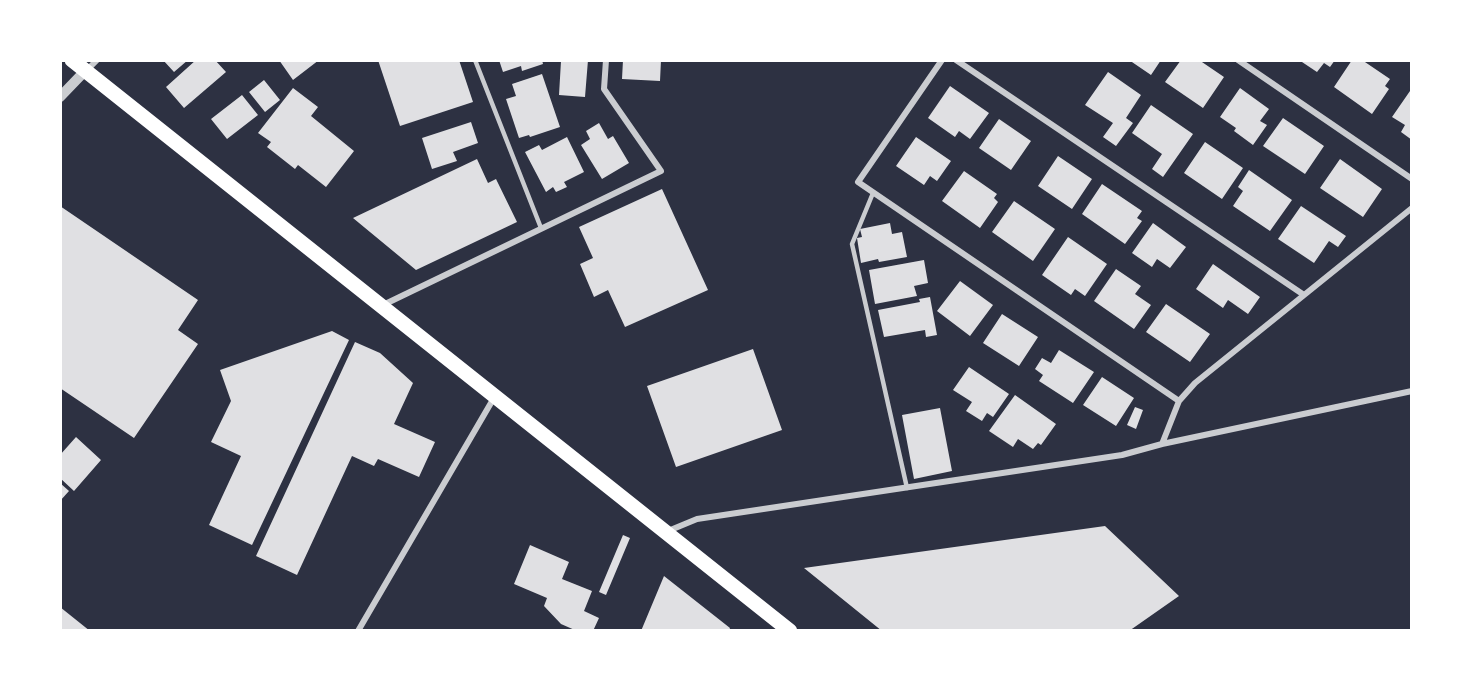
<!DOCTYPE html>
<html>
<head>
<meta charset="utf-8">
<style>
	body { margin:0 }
	#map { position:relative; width:1472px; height:691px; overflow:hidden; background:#2d3142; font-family:"IBM Plex Serif",serif }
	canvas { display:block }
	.frame { position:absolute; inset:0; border:62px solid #fff; pointer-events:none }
</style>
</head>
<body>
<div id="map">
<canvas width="1472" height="691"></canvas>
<div class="frame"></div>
</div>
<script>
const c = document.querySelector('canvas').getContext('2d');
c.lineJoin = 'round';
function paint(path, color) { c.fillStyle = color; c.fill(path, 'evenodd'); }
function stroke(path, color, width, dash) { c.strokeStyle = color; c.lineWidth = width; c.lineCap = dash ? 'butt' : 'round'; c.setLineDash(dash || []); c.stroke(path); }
const building = new Path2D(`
	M163 60H188L174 72Z
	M196 60H212L214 62 215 60 226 72 184 108 166 87Z
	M279 60H319L293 80Z
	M378 60H459L473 102 400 126Z
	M499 60H542L543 64 522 71 521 66 503 72Z
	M566 60H588L585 97 559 95 561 61Z
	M623 60H661L660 81 622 79Z
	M1129 60H1161L1151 75Z
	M1181 60H1199L1224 77 1203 108 1165 82Z
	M1299 60H1335L1330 67 1324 63 1317 72Z
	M1352 60H1362L1390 79 1385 86 1389 89 1372 114 1334 87Z
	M1108 72 1141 95 1126 118 1133 123 1116 146 1103 137 1113 123 1085 105Z
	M542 74 560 127 530 137 529 135 519 138 506 99 516 96 512 84Z
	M264 80 280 100 265 112 249 92Z
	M950 86 989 113 970 139 959 131 955 137 928 118Z
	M293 88 318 107 311 116 354 151 326 187 298 165 295 169 267 147 271 142 258 133Z
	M1240 88 1269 109 1260 121 1267 125 1253 145 1234 131 1236 128 1220 117Z
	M1410 91 1412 92V140L1401 132 1405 125 1392 117Z
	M242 95 258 115 227 139 211 119Z
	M1151 105 1193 134 1163 177 1152 169 1162 154 1132 133Z
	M1283 118 1324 146 1305 174 1263 146Z
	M999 119 1031 141 1011 170 979 148Z
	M471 122 478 143 453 152 457 161 432 169 422 138Z
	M599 123 608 139 613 136 629 163 602 179 581 145 590 139 586 131Z
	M567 137 584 172 564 182 567 187 556 192 553 187 546 192 525 152 539 145 542 150Z
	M916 137 951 161 937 181 930 176 924 185 896 166Z
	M1205 142 1243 168 1222 199 1184 173Z
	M1058 156 1092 179 1072 209 1038 186Z
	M477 159 488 183 496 179 517 222 416 270 353 218Z
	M1340 159 1382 189 1363 217 1320 188Z
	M1249 170 1292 200 1270 231 1233 206 1243 191 1238 187Z
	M964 171 997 194 994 198 998 202 980 228 942 201Z
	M1102 184 1142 211 1137 218 1142 221 1125 244 1082 214Z
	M662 189 708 290 625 327 608 290 594 297 580 264 593 258 579 227Z
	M1014 201 1055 229 1033 261 992 232Z
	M60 206 198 300 178 330 198 344 134 438 60 388Z
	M1301 206 1346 236 1338 247 1329 241 1314 263 1278 239Z
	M890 223 892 234 902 232 907 257 879 262 878 259 861 263 857 238 862 237 860 229Z
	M1153 223 1186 247 1170 268 1157 259 1152 267 1132 253Z
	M1068 237 1107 264 1085 296 1075 289 1071 295 1042 275Z
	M924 260 928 283 914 286 917 296 875 304 869 270Z
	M1213 264 1260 297 1248 314 1228 300 1223 308 1196 289Z
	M1116 269 1141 286 1135 294 1151 305 1134 329 1094 301Z
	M960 281 993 305 970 336 937 311Z
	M930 297 937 335 926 337 925 330 884 337 878 310 920 302 919 299Z
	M1166 304 1210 334 1190 362 1146 332Z
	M1002 314 1038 337 1019 366 983 343Z
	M332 331 349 340 252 545 209 525 241 456 211 442 231 401 220 370Z
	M355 342 380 353 413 383 394 424 435 442 419 477 378 459 374 466 352 456 297 575 256 556Z
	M753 349 782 430 676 467 647 386Z
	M1059 350 1094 372 1073 403 1039 381 1043 375 1035 369 1042 358 1051 363Z
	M969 367 1009 394 993 417 987 413 982 421 966 411 972 402 953 390Z
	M1102 377 1134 398 1116 426 1083 405Z
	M1015 395 1056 424 1041 445 1038 443 1033 449 1018 439 1013 447 989 431Z
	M1135 407 1143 410 1136 429 1127 425Z
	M940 408 952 471 914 479 902 415Z
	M76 437 101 460 74 491 60 478V455Z
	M60 483 69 491 60 501Z
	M1105 526 1179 596 1129 631H882L804 568Z
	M623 535 630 538 606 595 599 592Z
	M530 545 569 562 562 579 592 591 584 611 599 618 593 631H577L561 624 544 606 547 598 514 584Z
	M664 576 730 628 729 631H641Z
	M60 607 90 631H60Z`);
const service = new Path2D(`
	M475 60 541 228
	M873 193 852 244 907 488`);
const minor = new Path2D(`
	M942 60 858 182 1179 401
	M956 60 1304 295
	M1238 60 1412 179
	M87 70 97 60
	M383 305 661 171 604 89 606 60
	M1162 444 1179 401 1195 383 1412 208
	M668 531 697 519 1122 455 1162 444 1412 391
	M358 631 495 396`);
const tertiary = new Path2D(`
	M60 97 85 71`);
const primary = new Path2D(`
	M72 60 790 631`);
paint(building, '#e0e0e3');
stroke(service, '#caccd0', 4.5);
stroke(minor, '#caccd0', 6);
stroke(tertiary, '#caccd0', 10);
stroke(primary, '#fff', 15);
</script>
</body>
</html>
